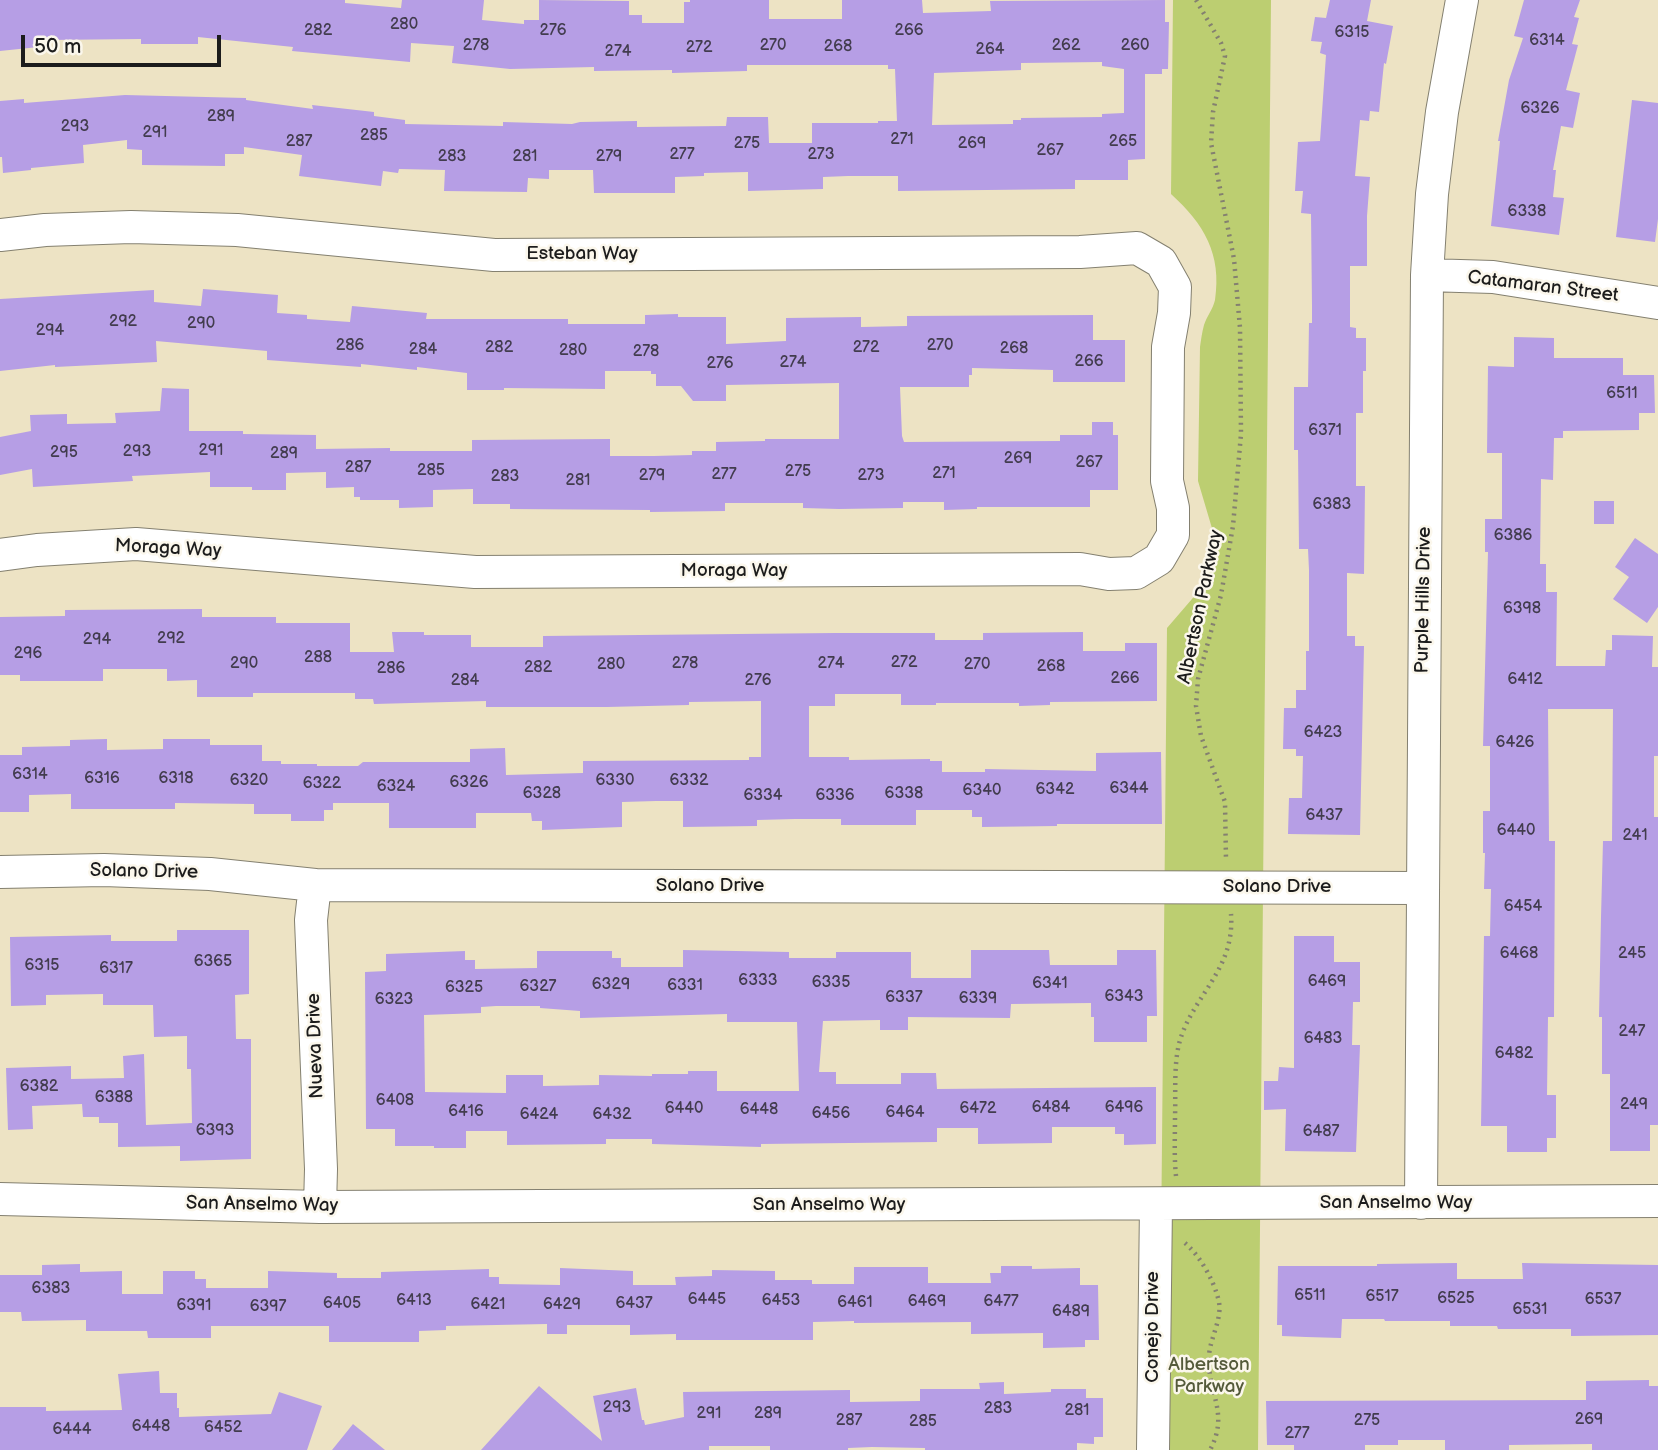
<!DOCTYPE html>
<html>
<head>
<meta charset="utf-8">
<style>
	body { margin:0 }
	#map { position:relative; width:1658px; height:1450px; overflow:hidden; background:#ede3c4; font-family:"Balsamiq Sans",sans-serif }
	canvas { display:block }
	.scale { position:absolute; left:21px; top:35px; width:200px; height:32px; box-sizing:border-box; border:4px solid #1c1c1c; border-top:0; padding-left:9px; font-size:21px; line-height:24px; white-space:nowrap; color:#1c1c1c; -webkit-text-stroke:5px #fbf7ec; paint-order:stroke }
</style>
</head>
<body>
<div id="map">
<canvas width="1658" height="1450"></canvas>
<div class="scale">50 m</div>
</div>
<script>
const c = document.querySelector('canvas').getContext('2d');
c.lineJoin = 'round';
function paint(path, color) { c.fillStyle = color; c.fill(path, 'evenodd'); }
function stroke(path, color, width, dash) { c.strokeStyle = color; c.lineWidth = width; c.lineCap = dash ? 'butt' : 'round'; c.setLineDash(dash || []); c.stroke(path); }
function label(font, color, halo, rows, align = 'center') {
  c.font = font + ' "Balsamiq Sans",sans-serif'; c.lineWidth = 5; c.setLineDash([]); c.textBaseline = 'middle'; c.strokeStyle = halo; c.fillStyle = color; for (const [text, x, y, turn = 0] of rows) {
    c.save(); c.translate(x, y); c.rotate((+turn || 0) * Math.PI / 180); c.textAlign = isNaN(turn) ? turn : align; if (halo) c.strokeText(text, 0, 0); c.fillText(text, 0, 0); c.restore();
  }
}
const green = new Path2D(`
	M1173 0H1271L1258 1450H1159L1167 628 1198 592 1209 566 1214 535 1198 481 1200 347C1201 340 1202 332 1204 325 1207 316 1213 309 1215 300 1222 254 1204 224 1171 194Z`);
const building = new Path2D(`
	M0 0H345V3L401 8 402 0H484L482 20 524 24V20H539V0L629 1V15H642V23H684V2H690V0H769V19H842V0H922L923 13 991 11 990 1 1165 0V22H1169L1168 69H1162V74H1145V159L1128 160V180H1075V189L898 191V176H848L823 177V189L748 191V172L704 173V176L675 177V193H594L593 170H549V179L528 178 527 192 444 191 445 170 399 169 398 173 383 171 381 186 299 176 302 155 244 147V154H225V166L142 165V150L127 149V140L83 145 84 163 31 168V170L3 173 2 157H0V101L24 99V103L125 95 246 98V100L313 109 312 105 374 112V116L405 120V124L503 126V122L572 124 580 122 637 121V127L726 126 727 117H768L769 143H812V123H878V121H897L895 69H888V65H747V71L672 73V70L594 71V67L510 69 452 63 454 46 411 43 410 62 292 51 293 47 198 37V44H141V39L47 40 48 46 0 51ZM1102 62V66L1124 69V113L1102 114V117L1021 118V120H1013V124L932 125 934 73 1021 70V63Z
	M1330 0H1371L1367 21 1393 26 1386 64 1384 63 1379 112 1370 111 1369 121 1360 120 1355 176 1370 177 1367 216V266H1350V327L1356 328V338H1366V371H1363V413H1356V486H1365L1364 574 1347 573V636H1355V646H1364L1360 835 1288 834 1289 798H1302L1303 756H1296V749H1283L1284 708H1296V690H1306V651H1309V570L1308 549H1299L1298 450H1294V387H1308L1309 323H1312V306L1311 214 1301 213 1303 191H1295L1298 142 1320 141 1326 55 1320 53 1322 42 1311 41 1315 17 1326 18Z
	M1524 0H1580L1574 17 1579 18 1572 44 1578 45 1566 90 1580 93 1573 128 1561 126 1553 170H1556L1553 197 1564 198 1559 235 1491 226 1500 141H1498L1509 80 1523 38 1514 36Z
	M1632 100 1658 103V219L1655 242 1616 237Z
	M203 289 278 295 277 313 307 315V319L350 322 352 306 427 313 426 319H568V324H645V315L678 314V317H726V344L786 341V318L861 317V327L907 326V316L1093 315V340H1125V382H1053V370L972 368V375H969V387H900L902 436 904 442 1060 441V435H1092V422H1113V435H1118V490H1090V507H977V509L944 510V502H903V508L839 509 803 508V503H725V511L650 512V510L510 509V504H473V489L433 490V507L399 508V500H360V497H354V487L326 488V472L286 473V490H252V487H210V472L132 476 133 481 33 487 32 469 0 475V437L31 431 30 415 67 414V424L116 423 115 413 160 411 162 388 189 389V431H243V434L316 435V449L390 448V451H472V440L610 439V456H654L692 455V451H716V442L765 441V439H839V383L726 385V401H693L681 386H656V374H651V371H605V389L504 388V390H467V373L417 367V370L361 364V367L267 360V351L156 341 157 362 55 367V365L0 371V299L154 290V302L201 306Z
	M1514 337 1554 338V358H1623V375H1654L1655 413H1639V430L1563 431V438H1554L1553 480 1541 479 1540 564H1546V592H1557L1556 666H1605L1606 650H1612V635L1653 636 1652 667H1658V756H1654V817H1658V1125H1650V1151H1610V1074H1602V1017H1599L1601 917 1603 841H1612L1613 709H1548L1549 841H1555L1554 1017H1548L1547 1095H1556V1138H1547V1152H1507V1126H1481L1484 936H1490L1491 889H1484L1485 853H1483V811H1490V746H1483L1488 552H1485V519H1502V453H1487L1488 366 1514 367Z
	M1594 501H1614V524H1594Z
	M1635 538 1658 554V607L1647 623 1613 599 1629 577 1615 567Z
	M202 609V617H276V623H350V652H394L392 632H424V635H471V647H543V636L835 633H935V640H983V633L1083 632V651H1125V643H1157V701L1050 702V705L1019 706V703H936V705H901V694H835V706H809V757H849V760L930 759V761H942V772H985V769L1096 771V753L1161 752 1162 824H1057V826L982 827V817H972V810H916V825H841V819H795L757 820V826L683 827V801H656L622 802V827L542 830V821H532L531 813H476V828H389V803H333V810H324V821H291V814H254V804L175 803V809H71V794L29 795V812H0V755H22V747L70 746V740L107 739V750L163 749V739H210V745H262V761H281V764H317V766H358L363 762H470V749L505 748 506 775 583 773V761L749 760V757H761V701L689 702V705L607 707H486V701L374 704 373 699H355V693H253V697H197V680L167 681V669H103V681H20V675H0V617L65 616V610Z
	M177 930H249V994L235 995 236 1039H251V1159L180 1161V1146L118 1147V1123H99V1117H83L82 1104 32 1106 33 1129 8 1130 6 1068 71 1066V1079L124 1078 123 1056 144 1054 146 1125 192 1123 191 1069H187V1036L154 1037 153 1005H103V994L46 995V1005L11 1006 10 937 111 935V941H177Z
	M1294 936H1334V962H1360V1002H1353L1352 1045H1360L1356 1152 1285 1151 1286 1109 1264 1110V1081H1278L1279 1067 1294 1068Z
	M683 950 789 952V958H836V952H911V978H971V950H1049L1050 965H1117V950H1156L1157 1016H1147V1042H1094V1017H1091V1003L1011 1004 1010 1018 908 1017V1030H880V1020L823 1021 819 1072H836V1084H901V1073H936L937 1089 1156 1087V1144L1124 1145V1134H1115V1127H1052V1143L978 1144V1128H937V1142L761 1144V1147L652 1144V1139H606V1144L507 1145V1131H466V1148H434V1146H395V1129H366L365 972 386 971V954L465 951V960H475V969L537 968V951H612V958H621V967H683ZM496 1006H540V1008L580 1011V1018L727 1014V1022H797L799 1091H717V1071H688V1074H652V1076L599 1075V1085L543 1086V1075H506V1093L425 1092 424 1015 481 1013V1007Z
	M1457 1263V1279H1523L1522 1263 1658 1265V1335L1571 1336V1329H1498L1497 1326H1450V1321H1385L1384 1319H1342L1341 1338 1306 1337 1282 1336V1325H1277L1278 1266H1377V1264Z
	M80 1264V1272L122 1271V1294H163V1271H195V1279H206V1288H268V1271L337 1273V1278H381V1272L489 1269V1277H499V1284L560 1285V1268L633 1271V1285H676L675 1277 712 1276V1270L775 1271V1280H812V1284H854V1267H928V1283H991L990 1273H1001V1266H1032V1269L1080 1268V1285H1098L1099 1340H1085V1347L1043 1348V1333L971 1334V1322L854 1323V1321L813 1322V1340H676V1334L630 1335V1325H567V1334H547V1324L446 1326V1330L419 1331V1342H329V1326H211V1338H148L147 1331H86V1320L22 1321 21 1312H0V1275H42V1265Z
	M159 1371 160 1393H177V1408H179V1417L271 1414 279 1392 322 1406 307 1450H0V1407H46V1411L122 1410 118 1374Z
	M1649 1380V1386H1658V1450H1592V1444L1509 1445V1450H1445V1440H1398V1445H1365V1450H1294V1445H1267L1266 1401 1586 1400V1381Z
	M1004 1382V1394L1051 1392V1389H1086V1398H1103V1437H1094V1444L1077 1443V1450H925V1448L872 1447 848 1448V1450H770V1446H709V1450H481L539 1386 602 1441 593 1396 636 1388 642 1420H644L645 1425 684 1417 683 1392 850 1390V1402L920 1401V1389H980L979 1383Z
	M353 1424 385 1450H332Z`);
const path = new Path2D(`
	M1196 0 1221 43 1225 56 1213 112 1211 143 1234 259 1240 328 1241 434 1233 526 1221 595 1198 679 1196 706 1201 736 1225 802 1226 860
	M1176 1176C1174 1157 1175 1137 1175 1117 1176 1092 1173 1061 1181 1037 1196 993 1235 968 1231 914
	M1185 1243C1200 1256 1213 1279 1218 1298 1224 1317 1210 1337 1209 1356 1207 1394 1230 1412 1210 1450`);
const minor = new Path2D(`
	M0 235 45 230 131 227 237 230 494 255 1080 252 1137 248 1161 262 1175 287 1174 313 1168 347 1167 481 1173 508V535L1159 559 1136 573 1109 574 1080 569 475 572 136 544 37 550 0 555
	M1427 275 1493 277 1658 303
	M0 872 104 870 210 874 315 885 1421 888
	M315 885 311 920 321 1169 320 1207
	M0 1199 320 1207 1658 1201
	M1421 1203 1427 275 1432 194 1442 112 1462 0
	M1153 1450 1156 1204`);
const numberNames = [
	["280",404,25],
	["282",318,31],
	["276",553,31],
	["266",909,31],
	["6315",1352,33],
	["6314",1547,41],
	["278",476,46],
	["270",773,46],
	["262",1066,46],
	["260",1135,46],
	["268",838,47],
	["272",699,48],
	["264",990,50],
	["274",618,52],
	["6326",1540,109],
	["289",221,117],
	["293",75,127],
	["291",155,133],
	["285",374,136],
	["271",902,140],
	["287",299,142],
	["265",1123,142],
	["275",747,144],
	["269",972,144],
	["267",1050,151],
	["277",682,155],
	["273",821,155],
	["283",452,157],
	["281",525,157],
	["279",609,157],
	["6338",1527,212],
	["292",123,322],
	["290",201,324],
	["294",50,331],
	["286",350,346],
	["270",940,346],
	["282",499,348],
	["272",866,348],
	["268",1014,349],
	["284",423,350],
	["280",573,351],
	["278",646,352],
	["266",1089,362],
	["274",793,363],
	["276",720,364],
	["6511",1622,394],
	["6371",1325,431],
	["291",211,451],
	["293",137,452],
	["295",64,453],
	["289",284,454],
	["269",1018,459],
	["267",1089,463],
	["287",358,468],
	["285",431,471],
	["275",798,472],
	["271",944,474],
	["277",724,475],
	["279",652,476],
	["273",871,476],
	["283",505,477],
	["281",578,481],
	["6383",1332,505],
	["6386",1513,536],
	["6398",1522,609],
	["292",171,639],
	["294",97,640],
	["296",28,654],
	["288",318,658],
	["272",904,663],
	["290",244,664],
	["278",685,664],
	["274",831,664],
	["280",611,665],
	["270",977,665],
	["268",1051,667],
	["282",538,668],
	["286",391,669],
	["266",1125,679],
	["6412",1525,680],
	["284",465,681],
	["276",758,681],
	["6423",1323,733],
	["6426",1515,743],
	["6314",30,775],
	["6316",102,779],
	["6318",176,779],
	["6320",249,781],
	["6330",615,781],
	["6332",689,781],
	["6326",469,783],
	["6322",322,784],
	["6324",396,787],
	["6344",1129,789],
	["6342",1055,790],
	["6340",982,791],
	["6328",542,794],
	["6338",904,794],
	["6334",763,796],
	["6336",835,796],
	["6437",1324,816],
	["6440",1516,831],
	["241",1635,836],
	["6454",1523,907],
	["6468",1519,954],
	["245",1632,954],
	["6365",213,962],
	["6315",42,966],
	["6317",116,969],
	["6333",758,981],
	["6469",1327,982],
	["6335",831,983],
	["6341",1050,984],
	["6329",611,985],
	["6331",685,986],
	["6327",538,987],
	["6325",464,988],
	["6343",1124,997],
	["6337",904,998],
	["6339",978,999],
	["6323",394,1000],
	["247",1632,1032],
	["6483",1323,1039],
	["6482",1514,1054],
	["6382",39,1087],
	["6388",114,1098],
	["6408",395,1101],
	["249",1634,1105],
	["6484",1051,1108],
	["6496",1124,1108],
	["6440",684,1109],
	["6472",978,1109],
	["6448",759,1110],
	["6416",466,1112],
	["6464",905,1113],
	["6456",831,1114],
	["6424",539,1115],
	["6432",612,1115],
	["6393",215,1131],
	["6487",1321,1132],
	["6383",51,1289],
	["6511",1310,1296],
	["6517",1382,1297],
	["6525",1456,1299],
	["6445",707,1300],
	["6537",1603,1300],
	["6413",414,1301],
	["6453",781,1301],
	["6469",927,1302],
	["6477",1001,1302],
	["6461",855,1303],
	["6405",342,1304],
	["6437",634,1304],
	["6421",488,1305],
	["6429",562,1305],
	["6391",194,1306],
	["6397",268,1307],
	["6531",1530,1310],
	["6489",1071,1312],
	["293",617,1408],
	["283",998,1409],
	["281",1077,1411],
	["291",709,1414],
	["289",768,1414],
	["269",1589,1420],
	["287",849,1421],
	["275",1367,1421],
	["285",923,1422],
	["6448",151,1427],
	["6452",223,1428],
	["6444",72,1430],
	["277",1297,1434]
];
const streetNames = [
	["Esteban Way",582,254],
	["Catamaran Street",1543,287,7],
	["Moraga Way",168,549,3],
	["Moraga Way",734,571],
	["Purple Hills Drive",1424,600,-89],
	["Albertson Parkway",1201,607,-78],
	["Solano Drive",144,872,1],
	["Solano Drive",710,886],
	["Solano Drive",1277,887],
	["Nueva Drive",316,1046,-92],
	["San Anselmo Way",1396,1203],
	["San Anselmo Way",262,1205,1],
	["San Anselmo Way",829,1205],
	["Conejo Drive",1153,1327,-90]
];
const parkNames = [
	["Albertson",1209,1365],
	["Parkway",1209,1387]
];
paint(green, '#bcce71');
paint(building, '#b69ee5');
stroke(minor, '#848070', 34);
stroke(path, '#848070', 4.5, [2, 5]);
stroke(minor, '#fff', 32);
label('16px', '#423c4e', null, numberNames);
label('19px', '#1c1c1c', '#fbf7ec', streetNames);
label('19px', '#545a3a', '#fbf7ec', parkNames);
</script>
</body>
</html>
